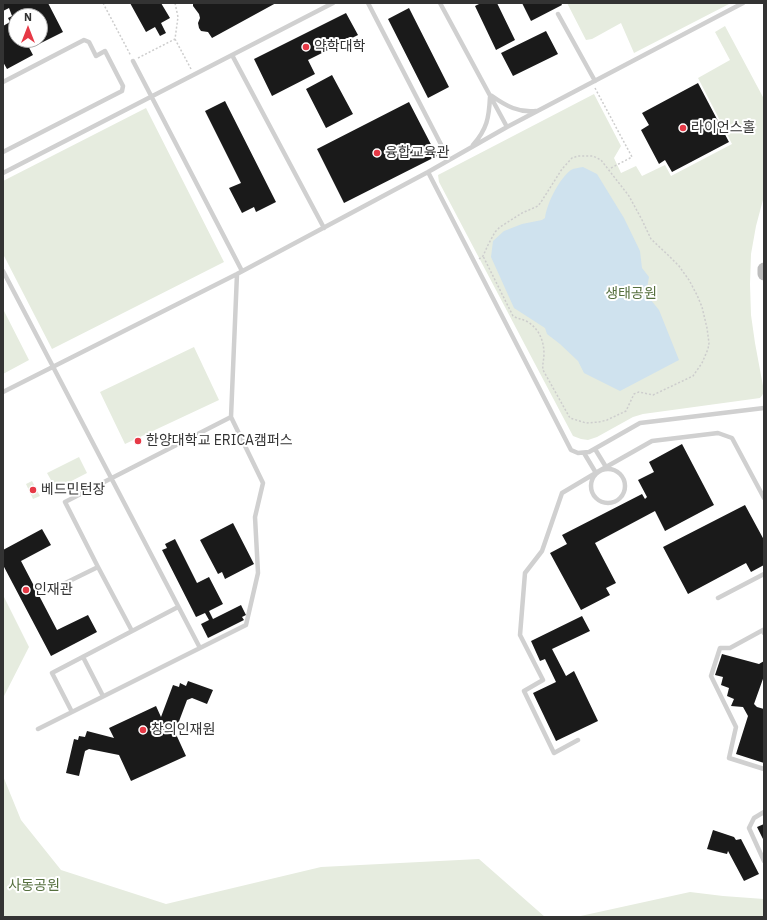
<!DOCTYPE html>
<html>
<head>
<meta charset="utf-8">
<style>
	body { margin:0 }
	#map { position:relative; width:767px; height:920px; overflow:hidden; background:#fff; font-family:"IBM Plex Sans",sans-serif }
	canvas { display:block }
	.frame { position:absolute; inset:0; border:4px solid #333; pointer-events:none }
	.north { position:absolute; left:8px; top:8px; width:40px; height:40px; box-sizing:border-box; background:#fff; border:1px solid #adadad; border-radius:50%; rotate:0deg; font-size:11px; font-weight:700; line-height:16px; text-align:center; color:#333 }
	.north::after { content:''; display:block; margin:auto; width:14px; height:18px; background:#e63946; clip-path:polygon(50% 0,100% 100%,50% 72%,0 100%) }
</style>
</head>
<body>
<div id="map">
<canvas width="767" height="920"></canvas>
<div class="frame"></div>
<div class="north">N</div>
</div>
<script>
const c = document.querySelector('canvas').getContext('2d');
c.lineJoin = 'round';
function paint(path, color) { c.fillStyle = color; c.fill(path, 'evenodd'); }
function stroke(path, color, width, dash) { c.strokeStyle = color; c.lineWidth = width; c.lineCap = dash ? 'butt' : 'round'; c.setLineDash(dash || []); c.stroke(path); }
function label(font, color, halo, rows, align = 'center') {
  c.font = font + ' "IBM Plex Sans","Noto Sans KR",sans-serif'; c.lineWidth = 4; c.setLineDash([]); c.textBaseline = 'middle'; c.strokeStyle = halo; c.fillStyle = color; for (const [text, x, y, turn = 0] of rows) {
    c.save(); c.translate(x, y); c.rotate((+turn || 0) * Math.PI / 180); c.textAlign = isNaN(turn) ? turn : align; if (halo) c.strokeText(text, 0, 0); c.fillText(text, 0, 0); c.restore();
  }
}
const green = new Path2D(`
	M567 3H731L634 53 621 23 592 39 586 40Z
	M725 26 764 99V196L756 226 751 254 750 284 751 315 755 343 763 386C764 391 764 394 760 398L643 414 633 417 597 437 588 440 581 439 573 436 439 182 438 175 594 94 621 146 614 158 621 173 636 166 642 176 665 165 671 176 732 144 698 78 730 60 715 32Z
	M146 108 224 262 52 349 3 254V181Z
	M3 309 29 360 3 374Z
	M194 347 219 400 125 444 100 392Z
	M79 457 87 473 56 489 47 473Z
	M32 481 40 496 33 499 26 484Z
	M3 595 29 647 3 698Z
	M3 776 21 820 61 870 166 904 321 867 479 859 545 917H3Z
	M690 892 723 896 764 899V917H576Z`);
const water = new Path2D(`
	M583 167 597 174 624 218 640 251 642 268 649 277 646 294 659 310 679 360 620 391 584 373 578 361 560 344 547 334 545 328 514 308 491 257 493 241 504 231 522 224 542 220 545 218C547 203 559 179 571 170 574 168 579 168 583 167Z`);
const building = new Path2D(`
	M3 3H48L63 32 35 46 32 40H40V16H16V40H25L33 55 7 69 3 62V26L10 22 8 18 12 16 9 8 3 11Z
	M130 3H161L170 18 161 23 166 33 160 36 155 27 146 32Z
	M193 3H276L212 38 208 32 201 31 199 28 198 23 200 18 199 14 193 6Z
	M481 3H497L515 40 496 50 475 6Z
	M522 3H561L562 5 531 21Z
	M409 8 449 87 428 98 388 19Z
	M346 13 358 35 308 60 315 74 272 96 254 59Z
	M546 31 558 54 513 76 501 53Z
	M332 75 353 114 326 128 306 89Z
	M698 83 729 142 672 172 665 160 659 164 641 130 649 125 642 113Z
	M225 101 276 202 256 212 254 207 242 213 229 188 241 183 205 111Z
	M409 102 437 156 344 203 317 149Z
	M682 444 714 505 665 531 655 511 595 543 616 583 606 588 610 595 581 610 550 553 567 544 562 535 642 494 645 499 647 497 638 480 654 472 649 462Z
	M745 505 764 540V565L751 572 746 563 688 594 663 547Z
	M233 523 254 564 225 579 222 572 218 574 200 540Z
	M42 529 51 545 21 561 57 630 88 615 97 632 51 656 3 565V550Z
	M175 539 197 583 209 577 223 604 209 611 213 619 241 605 246 615 242 617 244 620 208 638 201 624 209 620 205 613 196 617 162 550 167 548 165 544Z
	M582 616 590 631 552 649 566 676 574 671 598 721 556 741 533 693 556 682 545 659 540 661 531 641Z
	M722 654 759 664 764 661V676L754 704 757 707 764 709V763L736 754 748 716 743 707 731 706 734 699 727 696 729 688 721 685 723 677 715 675Z
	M188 681 213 690 207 704 192 698 187 700 175 732 186 756 131 781 119 755 89 749 85 751 79 776 66 773 74 739 78 740 79 736 85 737 87 731 114 738 109 728 156 706 161 717 173 685 179 687 180 683 186 686Z
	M764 824V841L757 827Z
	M713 830 734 837 736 840 741 839 759 874 744 881 728 851 727 854 707 849Z`);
const path = new Path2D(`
	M103 3 131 56
	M175 39 191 69
	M138 58 175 39 178 17 175 3
	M595 88 632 157 609 169
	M479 259 483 256 488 245 495 232 500 227 522 213 538 206 541 202 562 169 572 158 578 156H593L601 160 629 196 642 220 651 239 668 255 679 266 689 280 697 295 702 307 707 328 709 343 708 349 702 363 693 376 653 395 639 392 634 394 626 411 607 420 599 422 586 423 570 418 543 370C542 365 544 360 544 354 544 341 539 329 528 322 523 319 518 319 513 316L483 256`);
const lane = new Path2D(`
	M368 3 449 160
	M558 14 595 81
	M232 55 324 228
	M133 61 242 271
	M3 82 84 40 89 42 96 56 105 51 123 86 122 91 3 152
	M492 96C506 106 519 113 536 111
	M507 127 743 3
	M473 145C487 129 489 118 490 97
	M428 172 571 450 578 453 589 452 640 423 764 408
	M3 173 333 3
	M3 271 200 648
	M3 392 237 274 428 172 507 127 440 3
	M595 449 606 467
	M584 453 596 473
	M591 486a17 17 0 1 1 34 0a17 17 0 1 1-34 0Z
	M47 592 98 567
	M718 598 764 574
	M132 631 98 567 65 502 231 417
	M764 633 763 630 730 648H720L711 676 736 727 729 758 764 769
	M83 657 103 696
	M72 712 52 673 178 607
	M38 729 246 625 258 573 255 517 263 483 231 417 237 274
	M578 740 554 753 524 691 543 680 520 635 525 573 542 551 562 493 599 471 652 441 718 433 732 438 764 498
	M764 812 754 818 749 828 764 861`);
const secondary = new Path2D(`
	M764 269V274`);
const markers = [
	[306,47,4,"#e63946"],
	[683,128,4,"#e63946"],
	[377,153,4,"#e63946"],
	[138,441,4,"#e63946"],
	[33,490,4,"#e63946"],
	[26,590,4,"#e63946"],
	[143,730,4,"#e63946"]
];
const poiNames = [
	["약학대학",314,47],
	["라이언스홀",691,128],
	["융합교육관",385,153],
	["한양대학교 ERICA캠퍼스",146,441],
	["베드민턴장",41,490],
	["인재관",34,590],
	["창의인재원",151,730]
];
const parkNames = [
	["생태공원",631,294],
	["사동공원",34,886]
];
paint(green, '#e6ecdf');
paint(water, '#cfe2ee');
paint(building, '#1a1a1a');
stroke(path, '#cdcdcd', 1.5, [2, 2]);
stroke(lane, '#d0d0d0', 4.5);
stroke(secondary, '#bdbdbd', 13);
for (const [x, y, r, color] of markers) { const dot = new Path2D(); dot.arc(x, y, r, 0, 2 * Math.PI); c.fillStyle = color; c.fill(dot); stroke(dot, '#fff', 1.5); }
label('14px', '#333', '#fff', poiNames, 'left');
label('14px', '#56703f', '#fff', parkNames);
</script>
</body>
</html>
